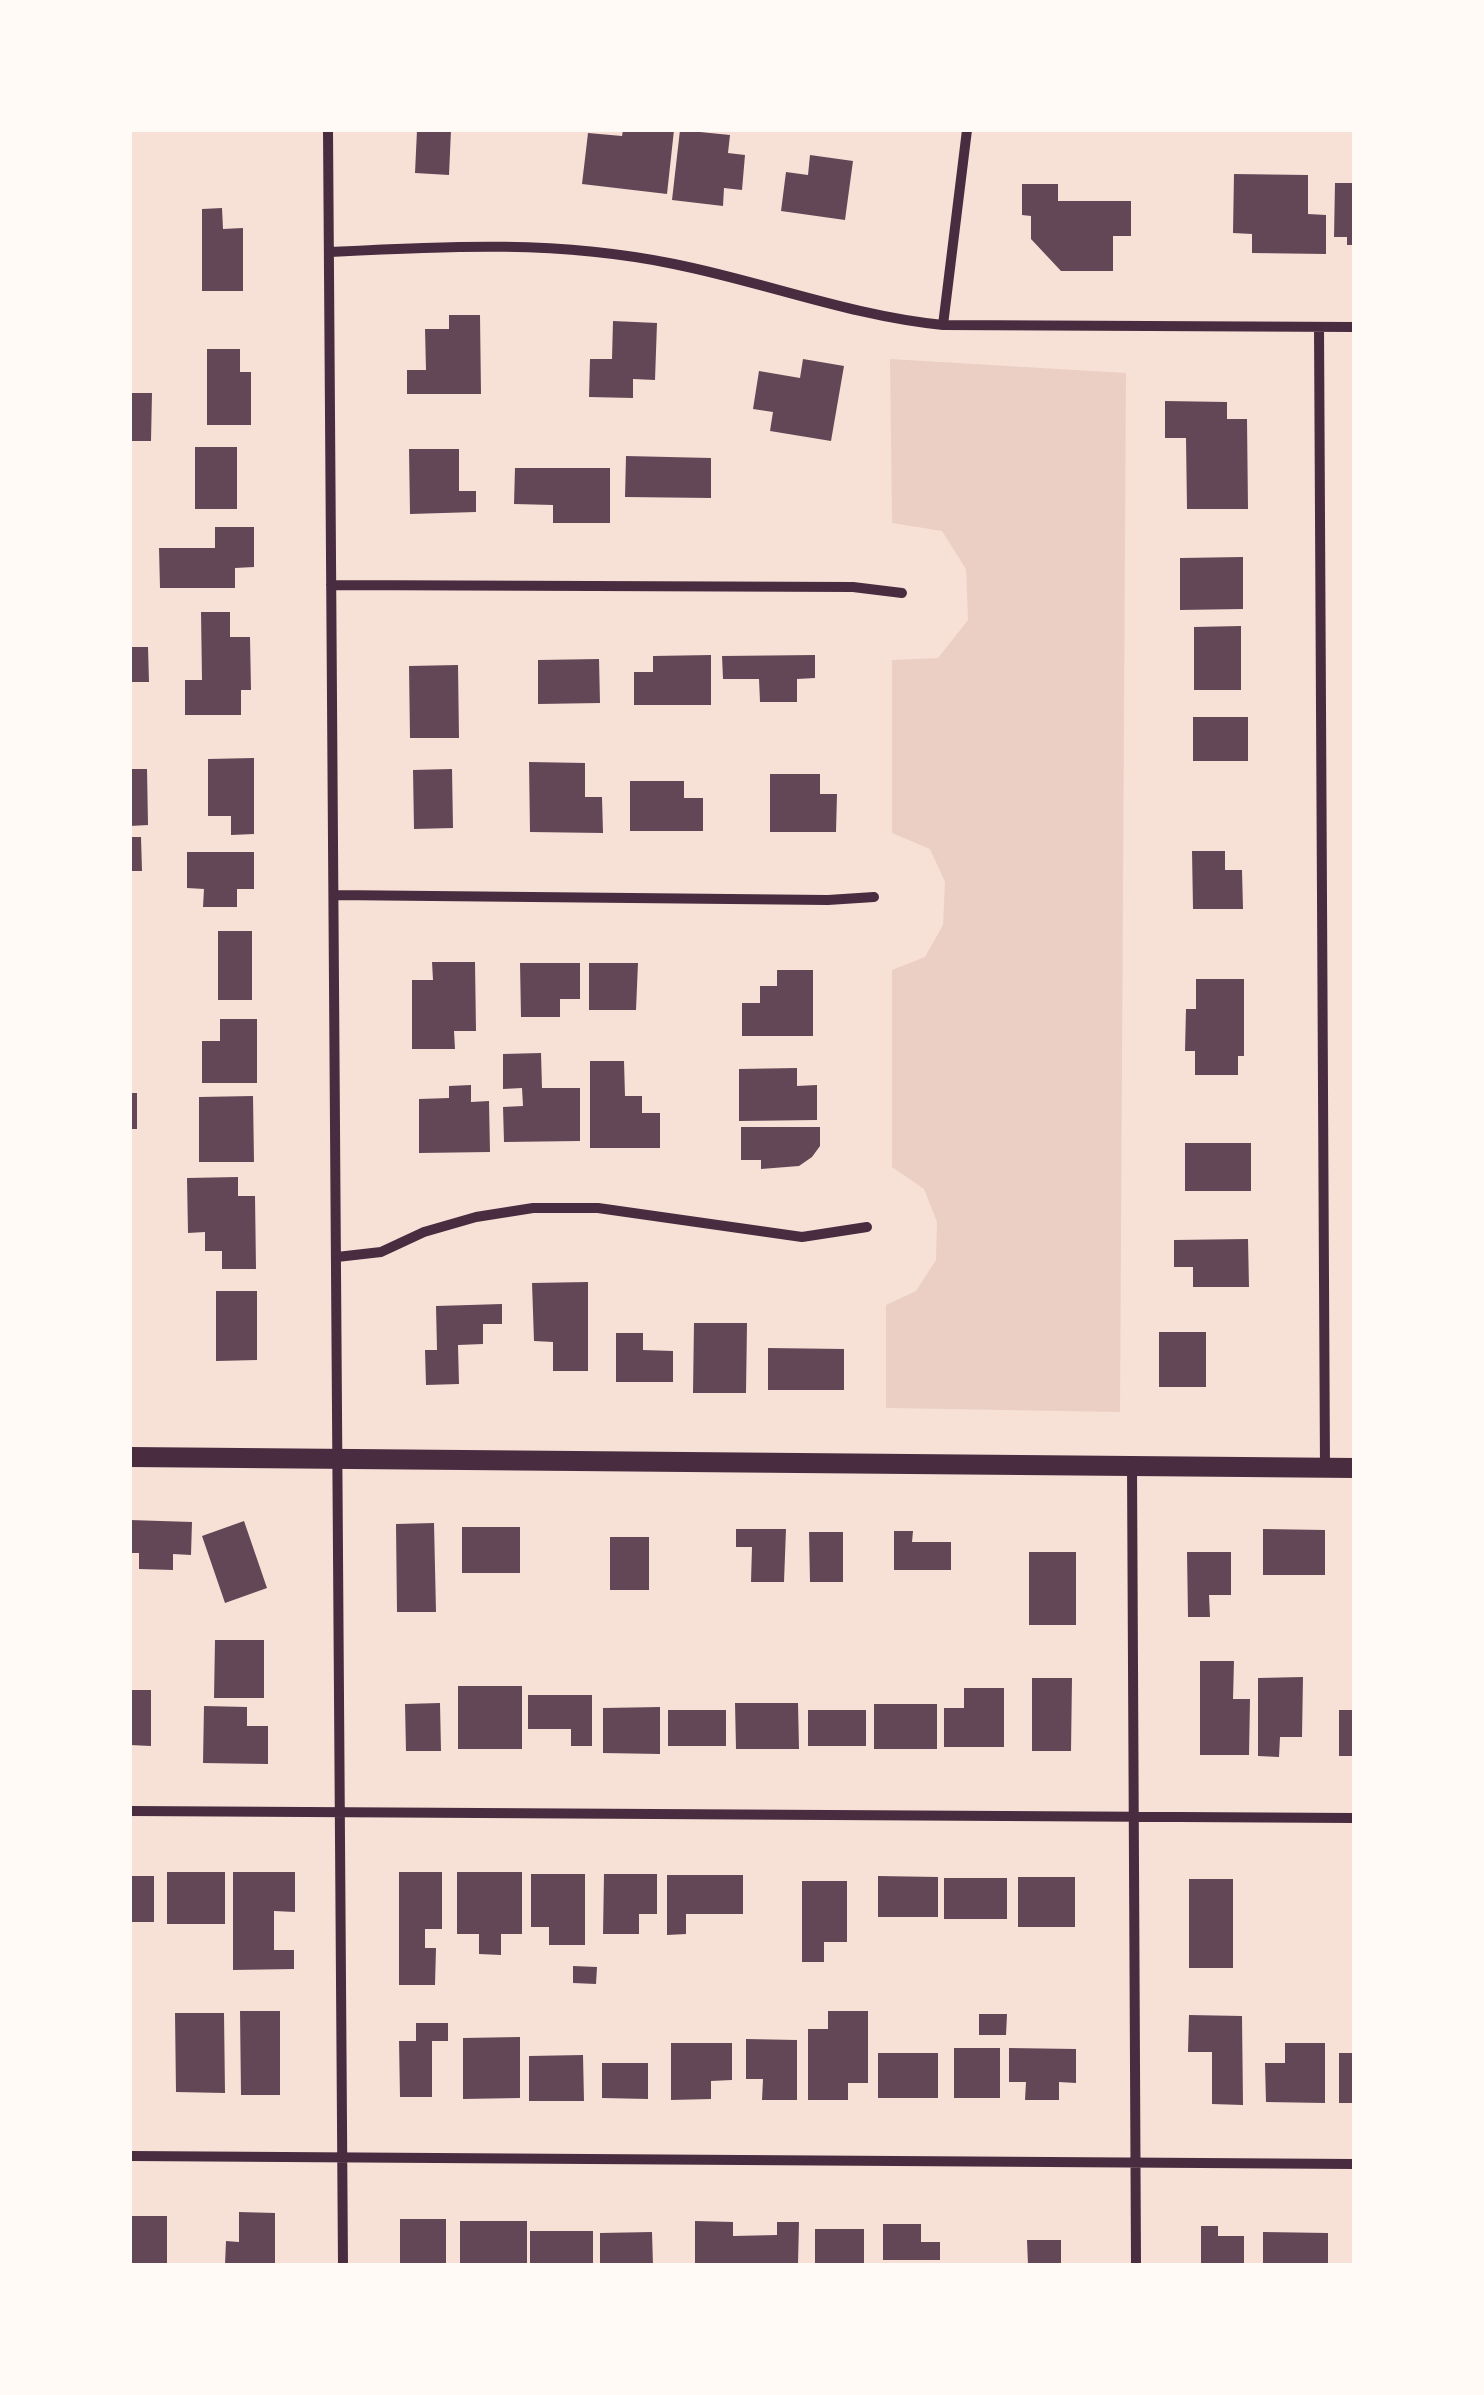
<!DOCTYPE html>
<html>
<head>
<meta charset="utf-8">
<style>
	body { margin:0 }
	#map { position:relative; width:1484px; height:2395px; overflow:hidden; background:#f7e1d7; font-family:Montserrat,sans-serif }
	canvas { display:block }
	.frame { position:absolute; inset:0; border:132px solid #fffaf5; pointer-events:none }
</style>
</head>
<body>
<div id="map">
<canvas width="1484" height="2395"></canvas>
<div class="frame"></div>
</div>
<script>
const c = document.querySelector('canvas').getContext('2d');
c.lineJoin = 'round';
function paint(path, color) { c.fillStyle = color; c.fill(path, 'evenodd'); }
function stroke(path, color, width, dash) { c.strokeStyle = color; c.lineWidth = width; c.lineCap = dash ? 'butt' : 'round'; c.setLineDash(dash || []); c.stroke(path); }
const green = new Path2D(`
	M890 359 1126 373 1120 1412 886 1408V1305L916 1291 936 1260 937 1222 924 1189 892 1167V970L925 957 943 925 945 882 930 849 892 833V660L938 658 968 620 966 569 942 531 892 523Z`);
const building = new Path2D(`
	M417 130H451L449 175 415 173Z
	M623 130H674L667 194 582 184 588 133 622 136Z
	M680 130 730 135 728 153 745 155 742 190 724 188 723 206 672 200Z
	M810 155 853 161 845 220 781 211 786 172 808 175Z
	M1234 174 1308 175V214L1326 215V254L1252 253V234L1233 233Z
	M1335 183H1354V245H1347V237H1334Z
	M1022 184H1058V201H1131V236H1113V271H1061L1031 239V216L1022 215Z
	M222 208 223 229 243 228V291H202V209Z
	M449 315H480L481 394H407V370H426L425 329H449Z
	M613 321 657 323 655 380 633 379V398L589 397 590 359H612Z
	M207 349H240V372H251V425H207Z
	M803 359 844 366 831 441 770 431 773 412 753 409 759 371 800 378Z
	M130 393H152L151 441H130Z
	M1165 401 1227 402V419H1247L1248 509H1187L1186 438H1165Z
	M195 447H237V509H195Z
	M409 449H459V491H476V512L410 514Z
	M626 456 711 458V498L625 497Z
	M515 468H610V523H553V505L514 504Z
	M215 527H254V567L235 568V588H160L159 548H215Z
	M1243 557V609L1180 610V558Z
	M201 612H230V637H250L251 690H241V715H185V680H202Z
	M1241 626V690H1194V627Z
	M130 647H148L149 682H130Z
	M711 655V705H634V672H653V656Z
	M815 655V678L797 679V702H760L759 679H723L722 656Z
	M599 659 600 703 538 704V660Z
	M458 665 459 738H410L409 666Z
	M1193 717H1248V761H1193Z
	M254 758V834L231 835V816H208V759Z
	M529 762 585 763V797H602L603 833 530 832Z
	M130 769H147L148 825 130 826Z
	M452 769 453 828 414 829 413 770Z
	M770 774H820V794H837L836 832H770Z
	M630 781H684V798H703V831H630Z
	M130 837H141L142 871H130Z
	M1192 851H1225V870H1242L1243 909H1193Z
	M187 852H254V889H237V907H203L204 889 187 888Z
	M218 931H252V1000H218Z
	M432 962H475L476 1031H454L455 1049H412V980H433Z
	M520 963H580V999H560V1017H521Z
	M589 963H638L636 1010H589Z
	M777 970H813V1036H742V1003H760V986H777Z
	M1196 979H1244V1056H1238V1075H1195V1051H1185L1186 1009H1196Z
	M220 1019H257V1083H202V1041H220Z
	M541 1053 542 1088H580V1141L504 1142 503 1107 523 1106 522 1088 503 1089V1054Z
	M590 1061H624L625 1096H642V1113H660V1148H590Z
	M797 1068V1086L817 1085V1120L739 1121V1069Z
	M471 1085V1102L489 1101 490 1152 419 1153V1099L449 1098V1086Z
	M130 1093H137V1129H130Z
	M253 1096 254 1162H199V1097Z
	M741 1127H820V1146L812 1157 799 1166 761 1169V1160H741Z
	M1185 1143H1251V1191H1185Z
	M238 1177V1196H255L256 1269H222V1251H205V1232L188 1233 187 1178Z
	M1248 1239 1249 1287H1193V1267H1174V1240Z
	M588 1282V1371H553V1342L534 1341 532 1283Z
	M216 1291H257V1360L216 1361Z
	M502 1304V1324H483V1344L458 1345 459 1384 426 1385 425 1350H437L436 1306Z
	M694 1323H747L746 1393H693Z
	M1159 1332H1206V1387H1159Z
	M616 1333H643V1350L673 1351V1382H616Z
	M768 1348 844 1349V1390H768Z
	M130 1520 192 1522 191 1555 173 1554V1570L139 1569V1553H130Z
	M244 1521 267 1588 225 1603 202 1536Z
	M434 1523 436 1612H397L396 1524Z
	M462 1527H520V1573H462Z
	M736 1529H786L784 1582H751L752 1547H736Z
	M1263 1529 1325 1530V1575H1263Z
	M894 1531H913L912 1542H951V1570H894Z
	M809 1532H843V1582H810Z
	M610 1537H649V1590H610Z
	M1029 1552H1076V1625H1029Z
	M1187 1552H1231V1595H1209L1210 1617H1188Z
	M215 1640H264V1698H214Z
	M1200 1661H1234L1233 1699H1250L1249 1755H1200Z
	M1303 1677 1302 1737H1280L1279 1757 1258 1756V1678Z
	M1032 1678H1072L1071 1751H1032Z
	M458 1686H522V1749H458Z
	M964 1688H1004V1747H944V1708H964Z
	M130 1690H151V1746L130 1745Z
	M528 1695H592V1746H571V1729H528Z
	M440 1703 441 1751H406L405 1704Z
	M735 1703H798L799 1749H736Z
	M874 1704H937V1749H874Z
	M204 1706 247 1707V1726H268V1764L203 1763Z
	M660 1707V1754L603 1753V1708Z
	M668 1710H726V1746H668Z
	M808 1710H866V1746H808Z
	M1339 1710H1354V1756H1339Z
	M167 1872H225V1924H167Z
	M233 1872H295V1912L274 1911V1950H294V1969L233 1970Z
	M399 1872H442V1929H425V1948H436L435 1985H399Z
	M457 1872H522V1934H501V1955L479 1954V1934H457Z
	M531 1874H585V1945H549V1927H531Z
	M604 1874H657V1914H639V1934H603Z
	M667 1875H743V1914H686V1934L667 1935Z
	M130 1876H154V1922H130Z
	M878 1876 938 1877V1917H878Z
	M1018 1877H1075V1927H1018Z
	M944 1878H1007V1919H944Z
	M1189 1879H1233V1968H1189Z
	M802 1881H847V1942H824V1962H802Z
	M573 1966 597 1967 596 1984 573 1983Z
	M240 2011H280V2095H241Z
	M828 2011H868V2083H848V2100H808V2029H828Z
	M175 2013H224L225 2093 176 2092Z
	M979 2014H1007L1006 2035H979Z
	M1189 2015 1242 2016 1243 2105 1212 2104V2052H1188Z
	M416 2023H448V2041H432V2097H400L399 2041H416Z
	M520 2037V2098L463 2099V2038Z
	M746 2039 797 2040V2100H762L763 2079H746Z
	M671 2043H732V2080L711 2081V2099L671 2100Z
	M1285 2043H1325V2103L1266 2102 1265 2063H1285Z
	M954 2048H1000V2098H954Z
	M1009 2048 1076 2049V2083L1059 2082V2100H1025L1026 2082H1009Z
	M878 2053H938V2098H878Z
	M1339 2053H1354V2103H1339Z
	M583 2055 584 2101H529V2056Z
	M602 2063H648V2099L602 2098Z
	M239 2212 275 2213V2265H225L226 2241 239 2242Z
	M130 2216H167V2265H130Z
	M400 2219H446V2265H400Z
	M460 2221H527V2265H460Z
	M695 2221 733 2222V2236L777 2235V2222H799L798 2264 695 2265Z
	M883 2224H921V2242H940V2260H883Z
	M1201 2226H1218V2236H1244V2265H1201Z
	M815 2229H864V2265H815Z
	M530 2231H593V2265H530Z
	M652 2232 653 2265H600V2233Z
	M1263 2232 1328 2233V2265H1263Z
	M1027 2240H1061V2265H1028Z`);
const minor = new Path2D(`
	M328 130 343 2265
	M330 252C448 246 557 240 674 264 764 282 851 316 943 325L1354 327
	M943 325 967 130
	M1319 327 1325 1467
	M331 585 853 587 902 593
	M334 895 828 900 874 897
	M337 1257 381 1252 424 1232 476 1217 533 1208H598L802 1237 867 1227
	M1132 1466 1136 2265
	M130 1811 1354 1818
	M130 2156 1354 2164`);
const secondary = new Path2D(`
	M130 1457 1354 1468`);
paint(green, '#ebcfc5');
paint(building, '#644757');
stroke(minor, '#4a2c40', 10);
stroke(secondary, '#4a2c40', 20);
</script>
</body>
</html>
